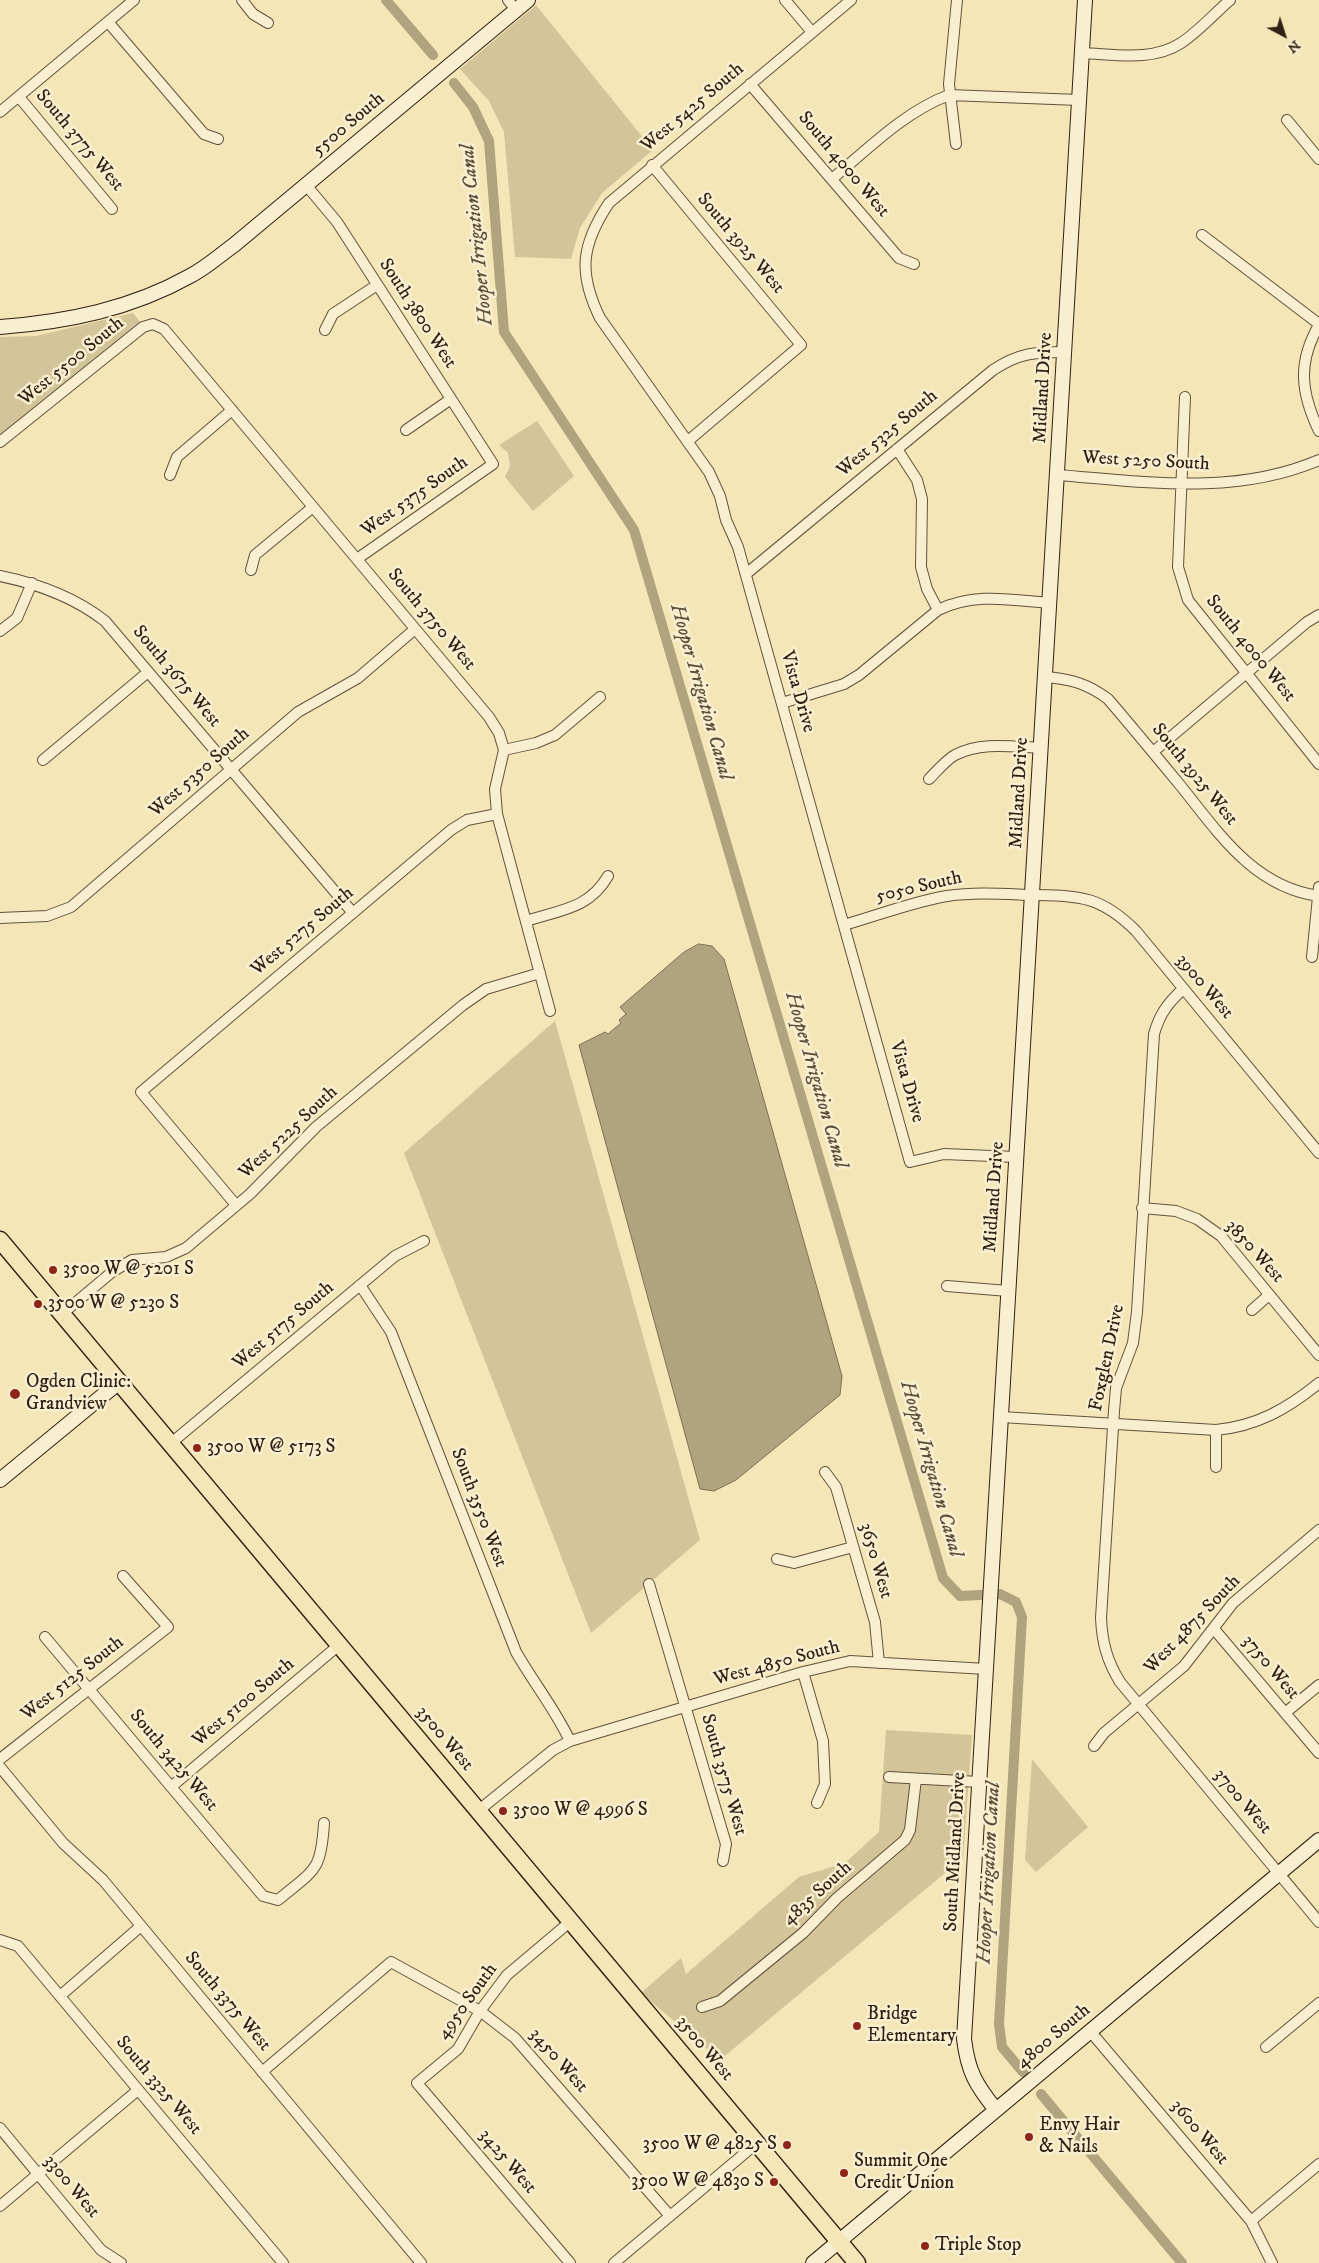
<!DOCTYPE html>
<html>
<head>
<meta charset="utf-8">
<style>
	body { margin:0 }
	#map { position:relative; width:1319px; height:2263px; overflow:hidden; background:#f4e6b6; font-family:"IM FELL DW Pica",serif }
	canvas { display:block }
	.north { position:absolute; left:1259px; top:10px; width:50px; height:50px; -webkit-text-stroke:4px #f8efd0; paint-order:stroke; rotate:140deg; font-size:14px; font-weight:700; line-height:20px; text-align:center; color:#312014 }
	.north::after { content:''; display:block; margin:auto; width:18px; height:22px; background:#312014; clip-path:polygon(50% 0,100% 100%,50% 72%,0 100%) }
</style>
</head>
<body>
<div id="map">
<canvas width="1319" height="2263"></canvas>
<div class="north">N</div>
</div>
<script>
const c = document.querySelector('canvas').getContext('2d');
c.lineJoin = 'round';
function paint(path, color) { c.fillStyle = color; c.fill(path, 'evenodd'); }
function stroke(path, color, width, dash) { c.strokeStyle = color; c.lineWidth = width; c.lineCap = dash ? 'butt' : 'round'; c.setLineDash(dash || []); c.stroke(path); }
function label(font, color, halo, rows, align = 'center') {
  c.font = font + ' "IM FELL DW Pica",serif'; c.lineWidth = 5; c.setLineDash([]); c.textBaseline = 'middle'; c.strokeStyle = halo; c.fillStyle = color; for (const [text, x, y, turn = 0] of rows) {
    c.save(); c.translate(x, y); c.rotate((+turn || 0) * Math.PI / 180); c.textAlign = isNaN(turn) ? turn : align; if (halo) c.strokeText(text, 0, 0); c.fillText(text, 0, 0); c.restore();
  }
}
const green = new Path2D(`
	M536 5 653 150 602 193 580 228 571 259 515 257 504 132 489 101 460 69Z
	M133 313 141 323 0 440V337L36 336Z
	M537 421 574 476 533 511 505 477 510 466 508 453 499 445Z
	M555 1021 700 1540 591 1633 404 1153Z
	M886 1730 972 1735 963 1858 720 2060 641 1993 681 1958 686 1974 799 1877 845 1863 879 1832Z
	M1032 1759 1088 1827 1036 1872 1025 1860Z`);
const water = new Path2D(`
	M699 944 712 946 724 959 842 1376 840 1395 736 1480 714 1491 700 1489 579 1045 605 1032 608 1034 621 1023 619 1020 626 1014 620 1007 684 952Z`);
const canal = new Path2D(`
	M386 0 433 55
	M454 83 473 107 489 141 504 332 634 530 943 1578 960 1596 1000 1594 1016 1602 1022 1617 999 2024 1002 2047 1023 2072
	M1041 2094 1182 2263`);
const street = new Path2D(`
	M242 0 253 14 268 23
	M508 0 516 10
	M785 0 812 32
	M851 0 609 203C581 245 578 273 600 318L709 472 720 496 726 520 738 547 910 1162 944 1154 1016 1157
	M108 22 204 134 218 139
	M1082 53C1114 54 1152 62 1181 43 1198 32 1214 14 1230 0
	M750 84 899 258 914 264
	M19 97 112 209
	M0 112 134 0
	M1287 120 1319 159
	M956 144 949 84 957 0
	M652 165 801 345 688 441
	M832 179C868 149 904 112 949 95L1079 100
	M306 185 337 222 493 464 357 559
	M1202 235 1319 324
	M1319 325C1297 363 1301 393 1319 431
	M325 330 333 314 377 285
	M1185 397 1178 567 1188 600 1319 764
	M406 430 451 399
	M0 442 143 327 153 324 164 329 489 717 499 733 504 750 495 789 497 814 550 1011
	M897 449 917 480 922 499 921 567 927 589 938 610
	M170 475 177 457 232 410
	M1058 475C1146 482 1235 496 1319 460
	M251 570 255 555 313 507
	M746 574 993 370C1019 353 1034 352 1065 352
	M0 576C39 584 74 597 105 621L353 913
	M0 631 17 618 32 583
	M1046 677C1071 679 1088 684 1108 699 1132 727 1156 756 1180 785 1218 832 1253 887 1319 896
	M782 703 844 684 859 675 938 610C975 592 1011 600 1050 603
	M504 750 536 743 555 735 600 697
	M1153 752 1307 622 1319 615
	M43 760 148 672
	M929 779C937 771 946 760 955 755 981 741 1014 747 1041 748
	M0 918 47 916 71 907 298 712 358 678 415 629
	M526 921C560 910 589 909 608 876
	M844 925C876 916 915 901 947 896 976 892 1003 894 1032 895 1079 896 1100 895 1136 931L1319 1153
	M1312 957 1319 887
	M1183 989C1168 1003 1160 1013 1154 1034L1137 1312 1133 1343 1116 1388 1114 1411 1101 1618C1102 1642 1107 1661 1120 1682L1319 1922
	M236 1205 141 1092 451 830 467 820 497 814
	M1142 1208 1176 1211 1197 1219 1221 1236 1319 1355
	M360 1285 391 1332 516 1652C533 1682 555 1709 570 1741
	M947 1286 1008 1291
	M1252 1310 1269 1295
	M62 1314 112 1272 132 1260 166 1257 186 1248 250 1194 316 1127 463 1005 486 989 540 973
	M1001 1417 1216 1430C1257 1426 1287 1409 1319 1383
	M170 1444 395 1256 424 1241
	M1216 1467V1430
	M825 1472 836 1487 875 1622 879 1663
	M777 1559 794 1563 853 1547
	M649 1584 726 1844 723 1861
	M1214 1629 1319 1753
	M45 1637 263 1896 278 1900C315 1869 321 1872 324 1823
	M803 1672 823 1741 825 1784 817 1803
	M1285 1713 1319 1685
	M1094 1746 1104 1733 1184 1666 1233 1603 1319 1530
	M0 1759 168 1627 123 1576
	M0 1767 63 1843 103 1880 421 2263
	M889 1777 979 1782
	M171 1787 339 1645
	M478 1811 553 1750 570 1741 803 1672 850 1661 986 1669
	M0 1940 18 1946 283 2263
	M60 1996 141 1926
	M702 2007 720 2001 803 1933 837 1898 905 1840 910 1830 916 1779
	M1090 2031 1251 2221 1272 2263
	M1266 2047 1319 2003
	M262 2072 391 1962 480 2011 515 2038 670 2216
	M0 2128 101 2250 121 2263
	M0 2206 138 2090
	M1251 2221 1319 2164
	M570 2263 417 2083 458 2049 480 2011 507 1975 571 1921
	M614 2263 757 2143`);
const secondary = new Path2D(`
	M0 327C67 322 131 309 190 276 206 268 220 255 234 245L528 0
	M0 1480 118 1383
	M996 2110C976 2085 968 2072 964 2039L1085 0
	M813 2263 1319 1840`);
const primary = new Path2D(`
	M0 1240 857 2263`);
const markers = [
	[53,1270,5,"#8f2418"],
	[38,1304,5,"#8f2418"],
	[15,1394,6,"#8f2418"],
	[197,1448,5,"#8f2418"],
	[503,1811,5,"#8f2418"],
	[857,2026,5,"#8f2418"],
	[1029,2137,5,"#8f2418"],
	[787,2145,5,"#8f2418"],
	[844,2173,5,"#8f2418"],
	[774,2182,5,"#8f2418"],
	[925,2246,5,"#8f2418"]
];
const streetNames = [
	["West 5425 South",693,108,-40],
	["5500 South",349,125,-40],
	["South 3775 West",79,141,50],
	["South 4000 West",843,165,50],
	["South 3925 West",740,244,50],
	["South 3800 West",417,314,57],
	["West 5500 South",72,362,-39],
	["Midland Drive",1044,388,-87],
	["West 5325 South",888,434,-40],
	["West 5250 South",1146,462,3],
	["West 5375 South",415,497,-35],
	["South 3750 West",431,620,50],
	["South 4000 West",1250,649,51],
	["South 3675 West",176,677,50],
	["Vista Drive",797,692,74],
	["West 5350 South",200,773,-41],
	["South 3925 West",1194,775,51],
	["Midland Drive",1020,793,-87],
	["5050 South",919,888,-13],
	["West 5275 South",303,932,-40],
	["3900 West",1204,987,50],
	["Vista Drive",906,1082,74],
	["West 5225 South",289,1133,-43],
	["Midland Drive",995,1197,-86],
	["3850 West",1254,1252,48],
	["West 5175 South",284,1326,-40],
	["Foxglen Drive",1108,1358,-78],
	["South 3550 West",478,1508,69],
	["3650 West",875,1561,74],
	["West 4875 South",1193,1625,-46],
	["West 4850 South",777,1664,-15],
	["3750 West",1270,1668,50],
	["West 5125 South",73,1679,-38],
	["West 5100 South",244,1703,-40],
	["3500 West",444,1739,50],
	["South 3425 West",173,1761,50],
	["South 3575 West",723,1775,74],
	["3700 West",1242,1802,50],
	["South Midland Drive",956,1852,-87],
	["4835 South",818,1894,-42],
	["South 3375 West",227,2002,50],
	["4950 South",468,2002,-54],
	["4800 South",1054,2037,-40],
	["3500 West",704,2049,50],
	["3450 West",558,2061,49],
	["South 3325 West",158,2086,50],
	["3600 West",1199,2133,50],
	["3425 West",507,2162,50],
	["3300 West",71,2187,50]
];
const poiNames = [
	["3500 W @ 5201 S",63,1270],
	["3500 W @ 5230 S",48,1304],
	["Ogden Clinic:",26,1383],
	["Grandview",26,1405],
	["3500 W @ 5173 S",207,1448],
	["3500 W @ 4996 S",513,1811],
	["Bridge",867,2015],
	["Elementary",867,2037],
	["Envy Hair",1039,2126],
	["& Nails",1039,2148],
	["3500 W @ 4825 S",777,2145,"right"],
	["Summit One",854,2162],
	["Credit Union",854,2184],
	["3500 W @ 4830 S",764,2182,"right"],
	["Triple Stop",935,2246]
];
const waterNames = [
	["Hooper Irrigation Canal",478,235,-96],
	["Hooper Irrigation Canal",700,692,74],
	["Hooper Irrigation Canal",815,1080,74],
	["Hooper Irrigation Canal",930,1469,74],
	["Hooper Irrigation Canal",990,1873,-87]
];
paint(green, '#d3c49a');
paint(water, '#b2a37f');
stroke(water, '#7e6f54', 1);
stroke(canal, '#b2a37f', 10);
stroke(street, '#62523c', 12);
stroke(secondary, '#312014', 16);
stroke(primary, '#312014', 19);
stroke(street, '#f8efd0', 10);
stroke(secondary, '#f8efd0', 14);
stroke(primary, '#f4e6b6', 16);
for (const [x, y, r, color] of markers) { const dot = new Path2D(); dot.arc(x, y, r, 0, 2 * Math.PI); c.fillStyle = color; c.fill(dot); stroke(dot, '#f8efd0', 2); }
label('19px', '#312014', '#f8efd0', streetNames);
label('19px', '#312014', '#f8efd0', poiNames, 'left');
label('italic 20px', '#5e4e39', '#f8efd0', waterNames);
</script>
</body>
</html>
